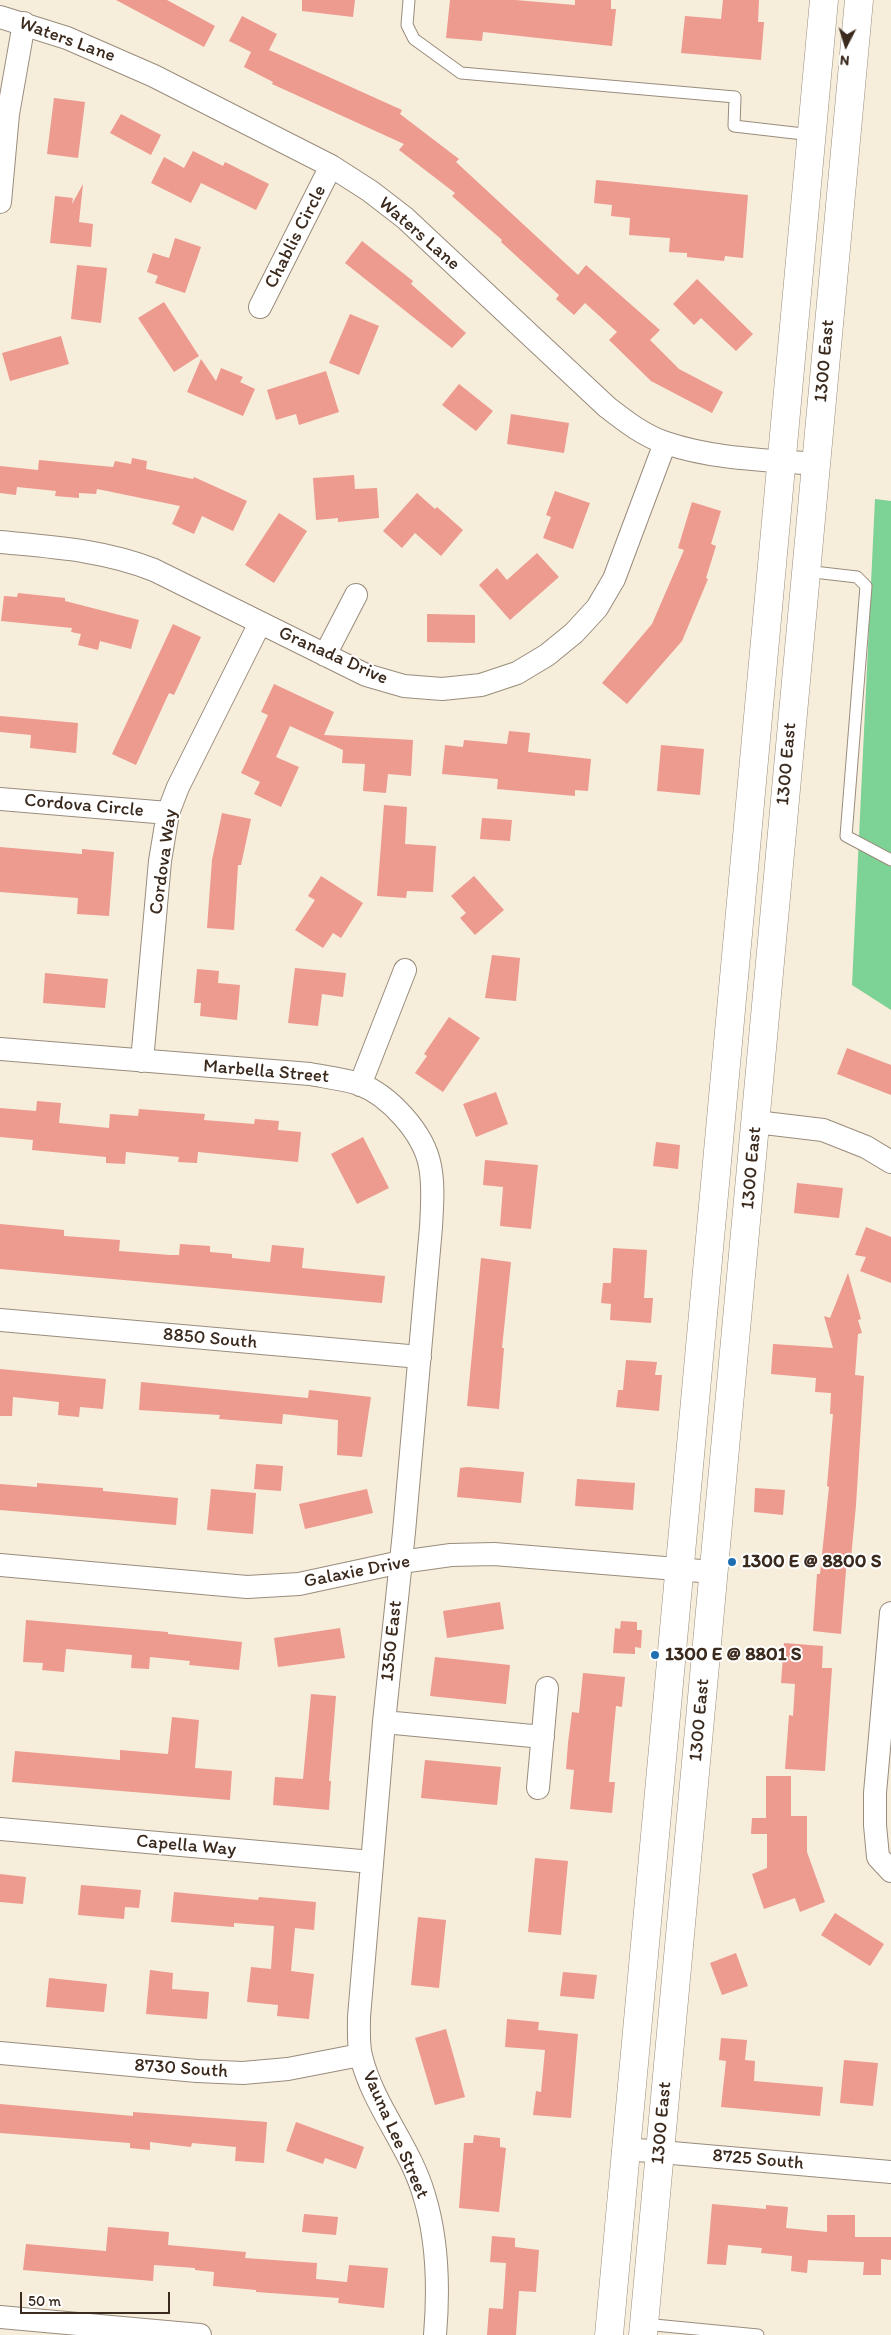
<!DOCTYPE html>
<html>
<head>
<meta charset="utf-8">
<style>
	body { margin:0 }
	#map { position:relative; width:891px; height:2335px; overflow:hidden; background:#f7eddb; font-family:Itim,sans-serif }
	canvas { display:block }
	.north { position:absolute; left:821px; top:20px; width:50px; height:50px; -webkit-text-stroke:4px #fff; paint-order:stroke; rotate:185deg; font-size:14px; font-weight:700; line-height:20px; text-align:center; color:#3b2a1e }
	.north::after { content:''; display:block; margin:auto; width:18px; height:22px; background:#3b2a1e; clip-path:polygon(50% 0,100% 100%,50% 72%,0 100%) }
	.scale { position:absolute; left:20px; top:2292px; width:150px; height:22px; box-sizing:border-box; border:2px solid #3b2a1e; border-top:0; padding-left:6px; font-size:15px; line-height:18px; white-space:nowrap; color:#3b2a1e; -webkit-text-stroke:4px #fff; paint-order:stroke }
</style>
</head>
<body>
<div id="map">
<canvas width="891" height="2335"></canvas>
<div class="north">N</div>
<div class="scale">50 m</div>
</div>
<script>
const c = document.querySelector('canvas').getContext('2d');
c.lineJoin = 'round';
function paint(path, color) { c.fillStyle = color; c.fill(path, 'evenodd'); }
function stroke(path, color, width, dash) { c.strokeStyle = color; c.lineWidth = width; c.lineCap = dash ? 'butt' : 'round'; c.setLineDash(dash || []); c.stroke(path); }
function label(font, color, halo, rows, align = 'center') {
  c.font = font + ' Itim,sans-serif'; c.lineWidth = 4; c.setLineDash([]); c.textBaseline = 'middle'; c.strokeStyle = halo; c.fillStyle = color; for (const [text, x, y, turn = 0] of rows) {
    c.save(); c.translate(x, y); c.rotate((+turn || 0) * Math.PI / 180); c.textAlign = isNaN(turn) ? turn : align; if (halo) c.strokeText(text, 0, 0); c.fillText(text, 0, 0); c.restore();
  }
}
const green = new Path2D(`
	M875 499 891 501V1010L852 985Z`);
const building = new Path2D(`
	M116 0H167L215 26 204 47Z
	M302 0H355L353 17 302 11Z
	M450 0H515L575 5V0H611V9H616L612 46 483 32 482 41 446 38Z
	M723 0H759L758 22H764L761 60 681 53 685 16 721 19Z
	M242 16 277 34 269 50 402 110 400 114 459 159 456 162 578 275 586 265 660 330 650 340 679 369 723 392 712 413 651 381 609 340 617 332 585 303 574 315 556 299 559 295 501 242 502 240 452 196 455 193 399 150 404 144 272 84 273 82 244 67 251 52 229 41Z
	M54 98 85 102 78 158 47 154Z
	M121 114 161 135 151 155 110 133Z
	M193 151 223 166 225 162 269 184 256 210 201 183 191 203 151 183 164 157 184 168Z
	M596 180 748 195 743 258 725 256 724 261 687 257V253L669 252 670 238 629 235 630 218 611 216 612 205 594 203Z
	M83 184 79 222 93 224 91 247 50 243 55 196 73 198 72 204Z
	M175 238 201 247 185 293 155 283 158 276 147 272 153 253 169 258Z
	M362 241 413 281 411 284 466 333 452 348 345 263Z
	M77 265 107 268 101 323 71 319Z
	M697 279 753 334 736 351 701 318 694 325 673 304Z
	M164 302 199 356 174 372 138 318Z
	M350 314 379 326 359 375 329 363Z
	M61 336 69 364 10 381 2 353Z
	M201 359 216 381 221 368 243 377 240 382 255 389 243 416 187 392Z
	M326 371 339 412 299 425 296 414 276 420 267 390Z
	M459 384 493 411 476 431 442 405Z
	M511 414 569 423 564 453 507 444Z
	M132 458 147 461 146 469 193 479 194 477 247 501 233 531 202 516 194 534 172 524 180 506 97 489 96 494 79 493V498L55 496 56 491 17 487 16 495 0 493V466L38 470 39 460 113 467 115 461 131 464Z
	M354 475 355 489 377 488 379 518 338 522V518L316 520 313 478Z
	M555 491 590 503 573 549 543 538 551 517 546 515Z
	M417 493 435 509 437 507 463 530 441 556 415 533 402 548 383 531Z
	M692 502 721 511 711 544 716 546 706 578 708 579 682 641 627 704 602 683 652 624 684 550 678 548Z
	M279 513 307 531 274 583 245 565Z
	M537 553 559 577 510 620 479 585 497 568 507 580Z
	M18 593 65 598V601L139 620 131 649 100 641 98 650 78 645 81 634 71 632 72 628 1 621 4 596 17 597Z
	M427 614 475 615V643L427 642Z
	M173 624 201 637 174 695 169 693 136 765 112 754Z
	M274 684 334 712 324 735 413 740 411 776 388 774 386 793 363 791 365 764 342 763 343 750 290 726 276 757 299 767 281 807 254 794 260 782 241 773 268 715 261 712Z
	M0 716 78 723 76 753 30 748 31 735 0 732Z
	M509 731 530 733 528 752 591 759 588 791 575 790V796L497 789 498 779 442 774 445 745 463 747 464 740 507 744Z
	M661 745 704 749 700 795 657 791Z
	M384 805 407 807 405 844 436 846 433 892 407 891 406 898 377 896Z
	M222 813 251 819 241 865H238L234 930 207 928 212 860Z
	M482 818 512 820 510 841 480 839Z
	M0 847 82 854V849L114 852 109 916 77 914 78 898 0 892Z
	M321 876 363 903 341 938 333 933 323 948 295 930 315 900 308 896Z
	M474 876 504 910 475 935 460 918 466 913 451 896Z
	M492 955 520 958 516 1001 485 998Z
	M295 968 346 973 343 997 322 994 318 1026 288 1023Z
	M197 969 219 971 218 983 240 985 237 1020 200 1016 201 1003H194Z
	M45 973 108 979 105 1008 43 1003Z
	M449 1017 480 1038 443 1092 415 1073 427 1056 424 1054Z
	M847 1048 891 1065V1095L837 1074Z
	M496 1092 508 1124 476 1137 463 1104Z
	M37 1101 61 1103 59 1123 109 1128 110 1114 138 1116 139 1109 205 1114 204 1120 254 1124 255 1119 279 1121 278 1130 301 1132 298 1162 198 1152 197 1163 178 1162 179 1157 126 1152 125 1164 106 1163V1157L32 1150 33 1140 0 1137V1108L36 1111Z
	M363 1137 389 1188 357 1204 331 1154Z
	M656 1142 680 1145 678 1169 653 1166Z
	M485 1160 538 1165 531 1229 500 1226 503 1187 483 1185Z
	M797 1183 843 1188 839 1218 794 1213Z
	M0 1224 64 1230V1236L120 1240 119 1251 170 1255H179L180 1244 210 1246V1252L232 1254V1258L270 1262 272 1245 304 1248 302 1268 385 1276 382 1303 0 1269Z
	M866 1227 891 1237V1283L860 1271 866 1257 855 1255Z
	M613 1248 647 1250 644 1298H653L651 1323 610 1320 611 1304 601 1303 603 1283H611Z
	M481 1258 511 1262 502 1348H504L499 1409 467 1406Z
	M848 1273 861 1319 858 1320 862 1333 858 1334 855 1375 864 1376 856 1505 851 1558H847L841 1634 813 1631 817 1574H820L829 1487 827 1486 833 1414H830L831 1393 815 1392 816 1378 771 1374 773 1344 833 1348 824 1316 830 1318Z
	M626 1360 657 1362 655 1375H662L659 1411 616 1407 618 1390H623Z
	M0 1369 106 1379 103 1409 80 1407 79 1417 58 1415 59 1402 13 1397 12 1416H0Z
	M141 1382 308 1398 309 1390 371 1397 362 1457 337 1455 338 1420 283 1414 282 1424 219 1419 220 1415 139 1410Z
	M256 1464 283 1466 281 1491 254 1489Z
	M467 1467 524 1472 521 1503 457 1497 460 1468Z
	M577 1479 635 1483 633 1510 575 1506Z
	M37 1483 103 1488V1491L178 1498 176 1525 0 1510V1484L37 1487Z
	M755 1488 785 1490 783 1515 754 1512Z
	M211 1489 256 1493 253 1534 207 1530Z
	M367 1489 373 1513 305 1529 299 1504Z
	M500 1602 504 1629 447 1638 443 1611Z
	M26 1620 168 1632V1634L242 1642 239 1670 189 1665 190 1661 150 1657 149 1669 131 1668 132 1655 66 1649 64 1672 42 1670 43 1663 23 1662Z
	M621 1621 637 1622V1630H642L641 1648 635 1647V1654L613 1653 615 1628 620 1629Z
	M340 1628 345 1658 278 1667 274 1638Z
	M784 1643 823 1646 822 1668H832L825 1771 785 1769 789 1715 793 1716 795 1684 781 1683Z
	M435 1657 510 1665 506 1704 430 1696Z
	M583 1673 625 1677 622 1707 616 1706 612 1747 609 1782H615L612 1813 570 1809 574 1770 566 1769 568 1743 572 1712 579 1713Z
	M311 1694 336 1696 329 1781H331L329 1810 273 1805 275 1777 303 1779Z
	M172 1717 199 1720 195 1768 232 1771 230 1800 12 1782 15 1751 120 1760V1750L168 1754Z
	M425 1760 501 1767 497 1805 421 1798Z
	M766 1776H791V1816H807V1852L825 1902 800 1912 795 1898 764 1909 752 1874 767 1868V1834H751L752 1818H766Z
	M535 1858 568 1861 561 1935 528 1932Z
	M0 1874 26 1877 23 1904 0 1902Z
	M81 1885 141 1890 139 1908 125 1907 124 1919 78 1915Z
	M174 1892 258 1900 259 1897 316 1902 314 1930 295 1928 291 1971 314 1974 309 2019 277 2016 278 2005 247 2002 251 1967 271 1969 274 1926 234 1923V1927L171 1922Z
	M835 1913 884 1944 870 1966 821 1935Z
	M418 1917 446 1920 439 1988 411 1985Z
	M736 1953 748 1986 722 1995 710 1963Z
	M150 1970 173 1973 172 1989 209 1992 207 2019 146 2014Z
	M563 1972 597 1975 594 1999 560 1996Z
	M49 1978 107 1984 104 2012 46 2007Z
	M507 2019 539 2022 538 2030 578 2034 571 2118 533 2115 536 2091 541 2092 545 2050 505 2047Z
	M446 2029 465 2097 435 2105 415 2038Z
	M721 2038 747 2040 745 2060 755 2061 754 2081 823 2087 820 2116 721 2107 726 2061 719 2060Z
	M844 2060 878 2063 873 2106 840 2103Z
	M0 2104 133 2116V2112L267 2122 264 2163 235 2161 236 2147 192 2143 191 2147 150 2142V2150L130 2148V2143L0 2133Z
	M296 2122 364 2147 356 2169 325 2158 323 2164 286 2151Z
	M474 2135 500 2138V2147L506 2148 499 2212 459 2208 464 2143H473Z
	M712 2204 766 2209V2205L788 2207 786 2228 827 2232V2215H855V2237H891V2260L881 2259V2275H863L864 2262 808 2260 807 2273 791 2271 792 2256 761 2253 762 2248 728 2245 726 2265 707 2264Z
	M304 2214 338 2217 336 2235 302 2232Z
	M108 2227 169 2232 168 2245 246 2252 245 2258 317 2263 316 2279 347 2282 349 2265 388 2268 384 2308 338 2303 339 2298 256 2292V2290L213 2286 214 2272 195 2270V2268L154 2265 153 2281 23 2270 26 2244 106 2251Z
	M492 2236 515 2238V2247L539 2250 536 2292 519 2291 516 2335H487L489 2308 503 2309 506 2263 490 2262Z`);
const lane = new Path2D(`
	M409 0 407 25 414 39 461 73 735 97 734 126 812 135
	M805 571 857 577 866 586 846 836 891 860
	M644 2324 758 2335`);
const street = new Path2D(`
	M0 17 67 38 154 76 331 166 370 191 405 218 607 407C625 421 644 436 666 443 713 459 766 460 815 464
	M0 202 8 114 24 23
	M260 307 331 166
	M0 542C53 547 104 550 154 570L366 675 404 686 442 689 481 685 517 673 547 655 574 633 597 608 614 579 665 443
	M325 655 356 595
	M0 799 168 813
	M0 1049 310 1074C326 1077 343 1079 359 1084 389 1095 424 1133 430 1166 434 1186 432 1207 431 1227L404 1532 384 1722 359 2017C359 2030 358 2044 361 2056 373 2106 410 2146 424 2195 438 2240 439 2288 435 2335
	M142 1061 160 861 168 813 178 787 260 623
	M360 1085 405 970
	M756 1122 823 1130 866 1147 891 1162
	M0 1320 420 1357
	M0 1565 247 1587 299 1584 401 1562 451 1555 494 1554 713 1572
	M891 1613 875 1793V1825L878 1857 891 1871
	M384 1722 543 1737
	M538 1788 547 1688
	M0 1829 372 1862
	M0 2053 197 2071 243 2073 288 2069 360 2055
	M626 2149 891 2172
	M0 2317 200 2335`);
const primary = new Path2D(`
	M609 2335 824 0
	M643 2335 859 0`);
const markers = [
	[732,1562,5,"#1f6fb2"],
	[655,1655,5,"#1f6fb2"]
];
const streetNames = [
	["Waters Lane",67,40,20],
	["Waters Lane",419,234,41],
	["Chablis Circle",296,237,-63],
	["1300 East",825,361,-85],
	["Granada Drive",333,656,24],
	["1300 East",787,764,-85],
	["Cordova Circle",84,806,5],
	["Cordova Way",164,862,-82],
	["Marbella Street",266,1072,5],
	["1300 East",752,1168,-85],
	["8850 South",210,1339,5],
	["Galaxie Drive",357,1572,-11],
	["1350 East",392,1641,-84],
	["1300 East",700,1720,-85],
	["Capella Way",186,1846,5],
	["8730 South",181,2069,4],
	["1300 East",662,2123,-85],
	["Vauna Lee Street",395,2135,66],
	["8725 South",758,2160,5]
];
const poiNames = [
	["1300 E @ 8800 S",742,1562],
	["1300 E @ 8801 S",665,1655]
];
paint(green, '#7dd295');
paint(building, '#ed9a8f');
stroke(lane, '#998c7c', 13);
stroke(street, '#998c7c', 24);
stroke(primary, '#998c7c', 29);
stroke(lane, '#fff', 11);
stroke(street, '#fff', 22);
stroke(primary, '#fff', 28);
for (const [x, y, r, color] of markers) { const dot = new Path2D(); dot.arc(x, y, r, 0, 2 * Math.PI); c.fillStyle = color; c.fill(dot); stroke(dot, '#fff', 2); }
label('19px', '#3b2a1e', '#fff', streetNames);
label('bold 19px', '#3b2a1e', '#fff', poiNames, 'left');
</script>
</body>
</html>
